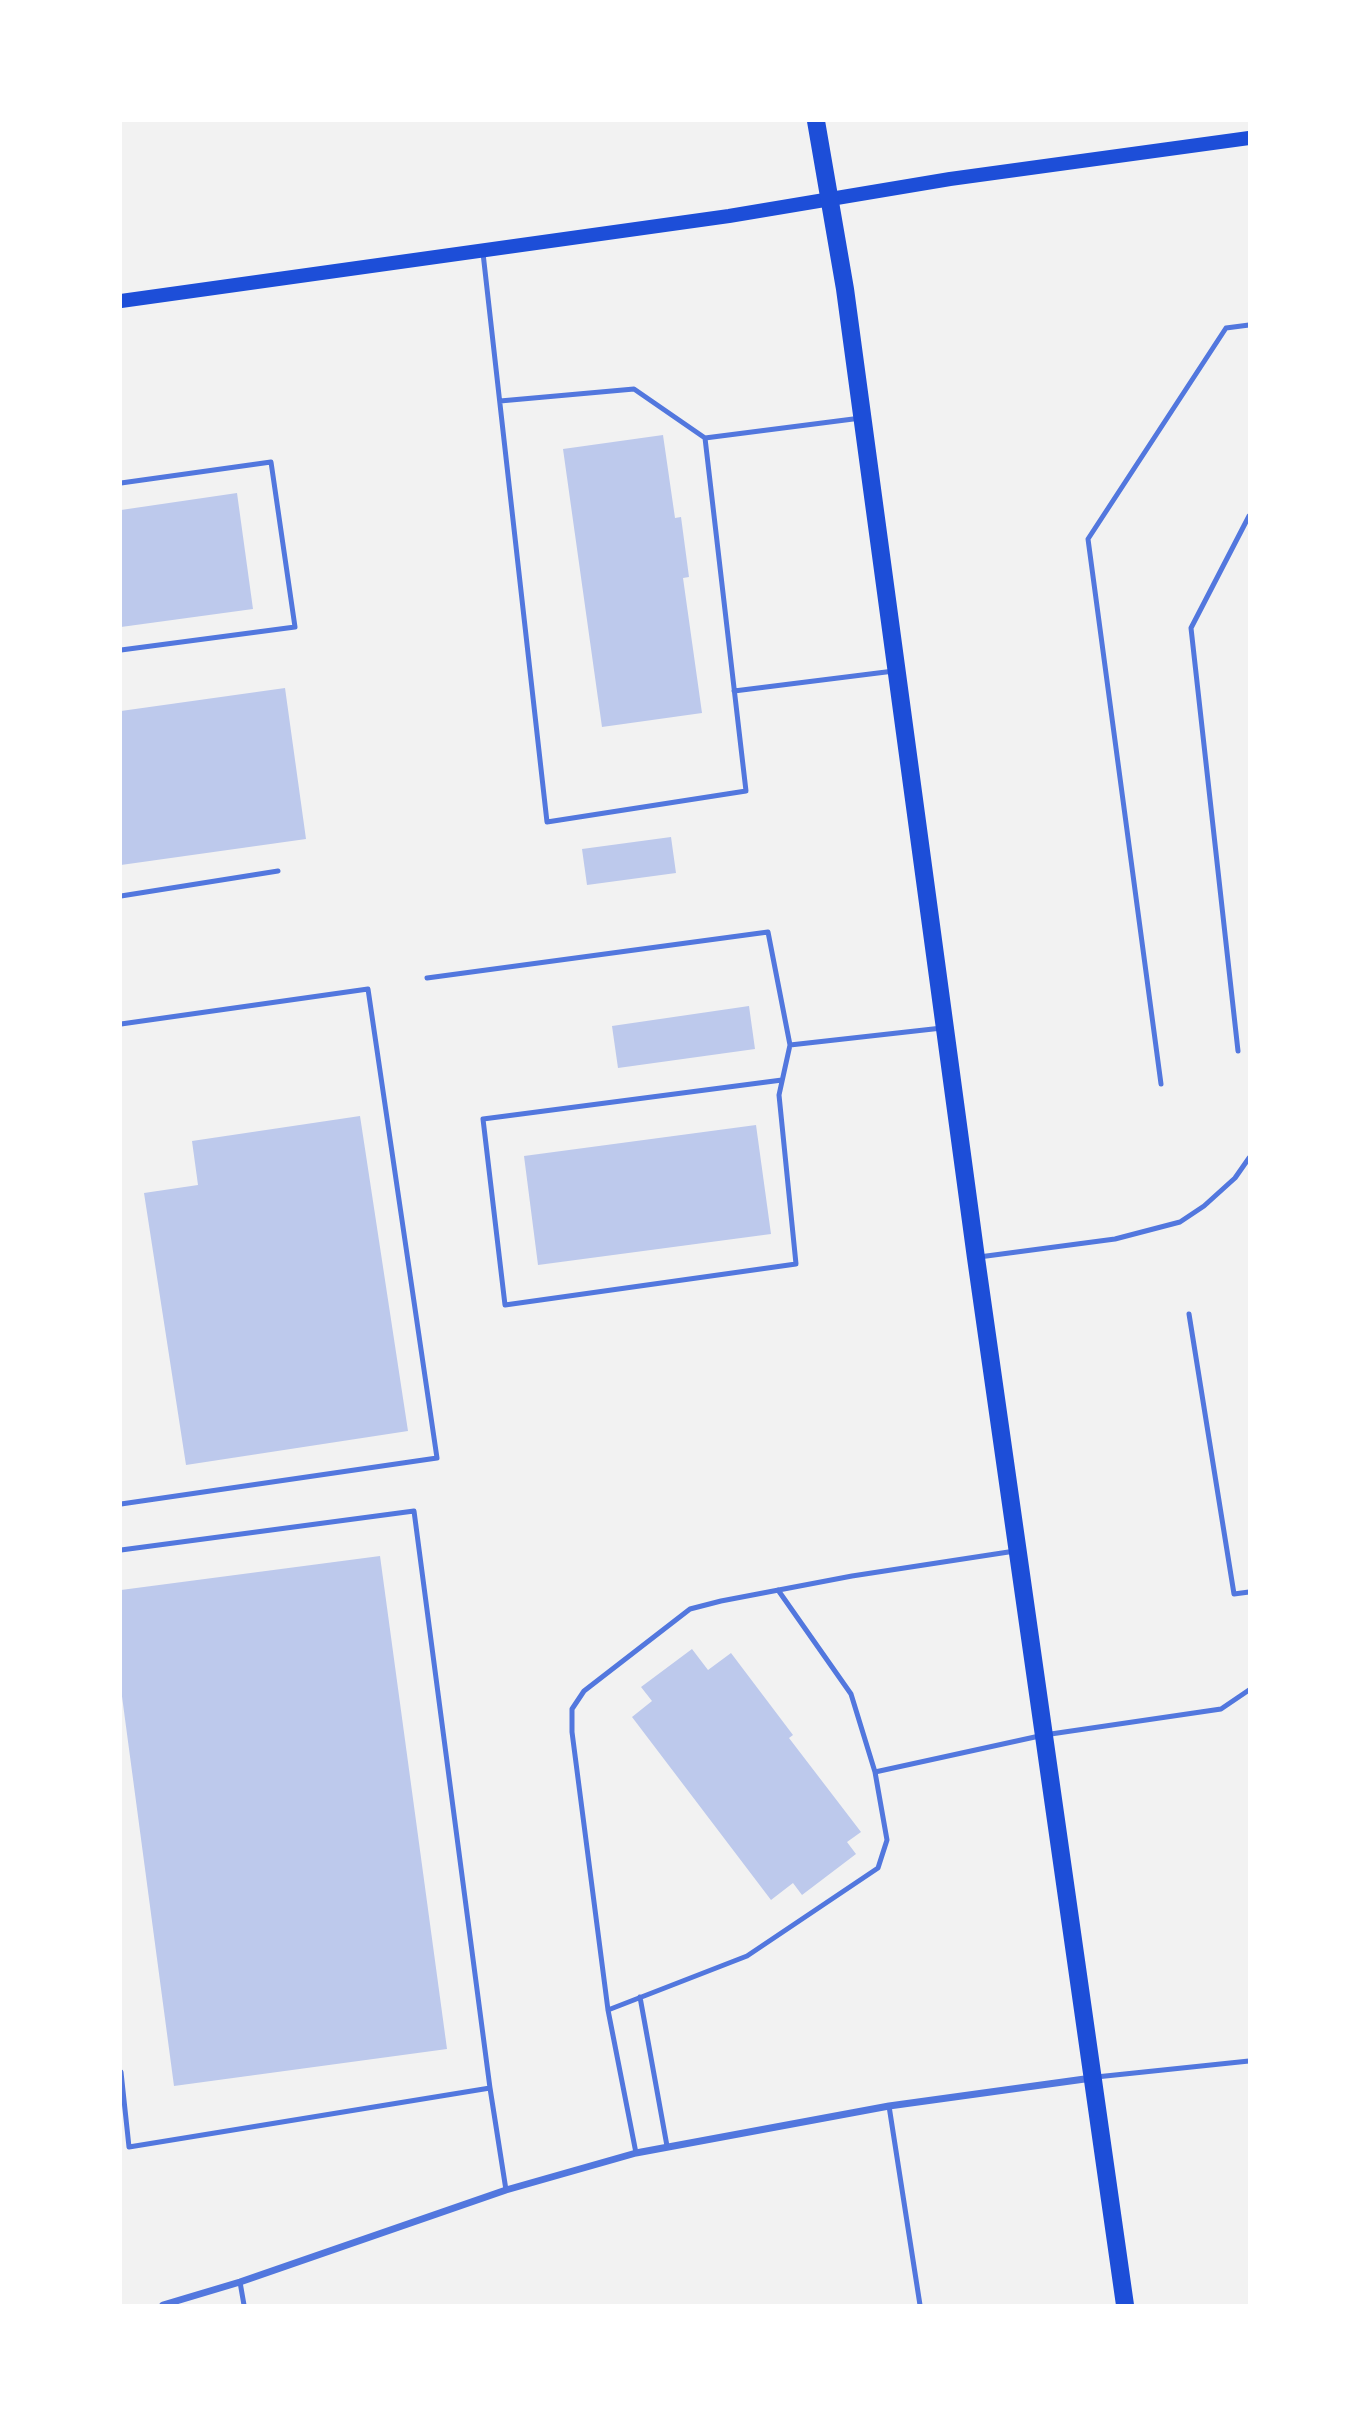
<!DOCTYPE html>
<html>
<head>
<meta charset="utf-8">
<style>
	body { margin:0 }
	#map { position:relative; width:1370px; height:2426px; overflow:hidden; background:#f2f2f2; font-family:"IBM Plex Serif",serif }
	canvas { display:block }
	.frame { position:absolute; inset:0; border:122px solid #fff; pointer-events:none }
</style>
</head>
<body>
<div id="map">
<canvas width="1370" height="2426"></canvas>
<div class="frame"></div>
</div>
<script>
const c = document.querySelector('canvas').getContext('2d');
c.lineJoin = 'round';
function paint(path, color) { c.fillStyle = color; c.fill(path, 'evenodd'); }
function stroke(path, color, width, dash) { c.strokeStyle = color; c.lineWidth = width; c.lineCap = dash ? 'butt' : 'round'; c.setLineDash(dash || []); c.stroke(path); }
const building = new Path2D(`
	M663 435 675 518 681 517 689 577 683 578 702 713 602 727 563 449Z
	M237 493 253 609 121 627V510Z
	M285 688 306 839 121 865V711Z
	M671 837 676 873 587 885 582 849Z
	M749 1006 755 1049 618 1068 612 1026Z
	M360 1116 408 1431 186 1465 144 1193 198 1185 192 1141Z
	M756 1125 771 1234 538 1265 524 1156Z
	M380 1556 447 2049 174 2086 121 1689V1590Z
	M692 1649 708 1670 731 1653 793 1735 789 1738 861 1832 847 1842 856 1854 802 1895 793 1883 771 1900 632 1717 652 1701 641 1687Z`);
const service = new Path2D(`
	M483 253 547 822 746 791 705 438 861 418
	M500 401 634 389 705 438
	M121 483 271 462 295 627 121 650
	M734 691 894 671
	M121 896 278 871
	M427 978 768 932 790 1045 942 1028
	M121 1024 368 989 437 1458 121 1504
	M1238 1051 1191 628 1249 516
	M782 1080 483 1119 505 1305 796 1264 779 1095 790 1045
	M1161 1084 1088 539 1226 328 1249 325
	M979 1257 1115 1239 1180 1222 1204 1206 1235 1178 1249 1158
	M1189 1314 1234 1594 1249 1592
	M121 1550 414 1511 490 2088 129 2147 121 2072
	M875 1772 1044 1735 1221 1709 1249 1690
	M640 1997 667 2146
	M608 2010 747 1956 878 1868 887 1840 875 1772 851 1694 778 1590
	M1096 2077 1249 2061
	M490 2088 506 2190
	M889 2106 920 2305
	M636 2153 608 2010 572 1732V1709L584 1691 690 1609 721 1601 852 1576 1015 1551
	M240 2282 244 2305`);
const minor = new Path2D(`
	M163 2305 240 2282 506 2190 636 2153 889 2106 1092 2078`);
const secondary = new Path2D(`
	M121 301 729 216 950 179 1249 138`);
const primary = new Path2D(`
	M816 121 845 289 976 1258 1125 2305`);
paint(building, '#bdc9ec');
stroke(service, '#5277de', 5);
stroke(minor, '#5277de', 7);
stroke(secondary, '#1d4ed8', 14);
stroke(primary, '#1d4ed8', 18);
</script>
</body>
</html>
